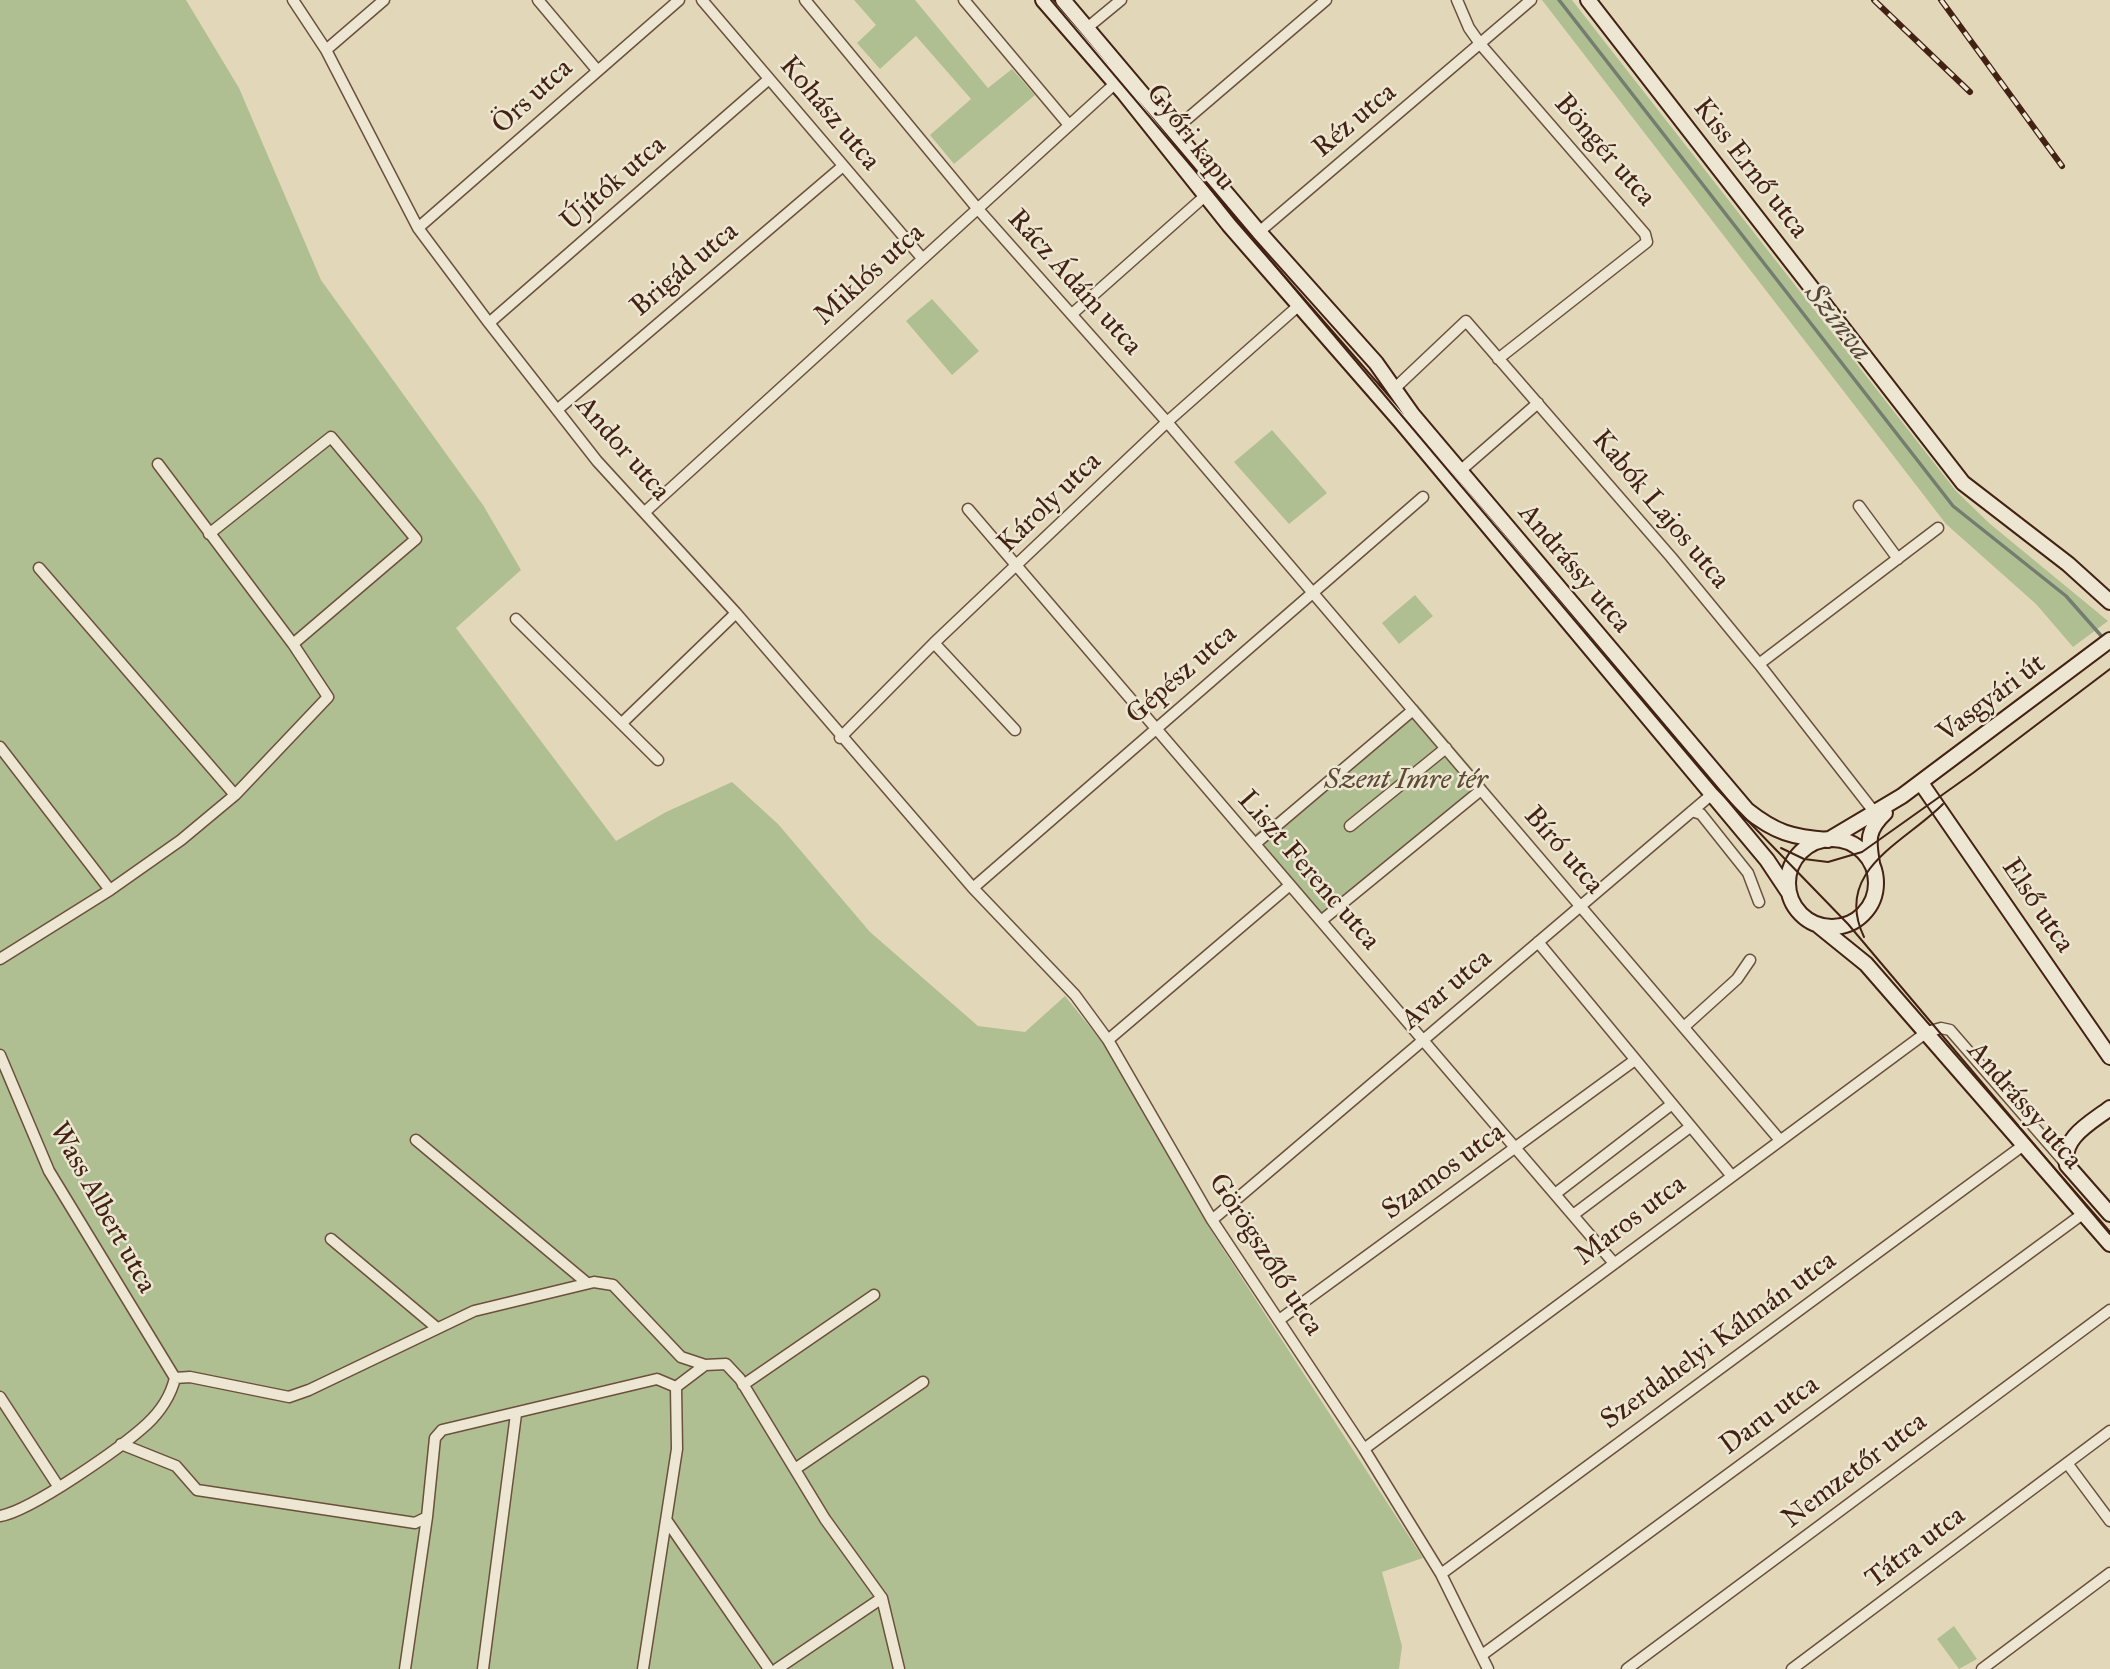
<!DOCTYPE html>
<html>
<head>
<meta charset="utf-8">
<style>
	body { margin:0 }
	canvas { display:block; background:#e2d8b9 }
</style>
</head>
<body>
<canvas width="2110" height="1669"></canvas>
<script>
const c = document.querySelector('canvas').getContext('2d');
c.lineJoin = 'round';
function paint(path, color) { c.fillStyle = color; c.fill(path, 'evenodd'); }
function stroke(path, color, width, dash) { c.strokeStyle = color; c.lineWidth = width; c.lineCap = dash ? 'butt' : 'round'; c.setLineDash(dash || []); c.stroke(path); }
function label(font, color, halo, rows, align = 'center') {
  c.font = font + ' "IM FELL Great Primer",serif'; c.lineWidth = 5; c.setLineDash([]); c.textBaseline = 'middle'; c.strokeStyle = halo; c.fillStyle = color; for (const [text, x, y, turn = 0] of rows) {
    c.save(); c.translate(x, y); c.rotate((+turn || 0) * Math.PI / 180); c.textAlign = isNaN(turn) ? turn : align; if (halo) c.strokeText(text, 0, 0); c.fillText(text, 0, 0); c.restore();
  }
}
const green = new Path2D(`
	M0 0H186L239 88 321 280 483 505 521 570 456 628 616 841 666 812 732 782 778 824 870 932 978 1026 1025 1032 1065 996 1103 1043 1210 1229 1423 1558 1382 1572 1402 1646 1399 1669H0Z
	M854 0H915L988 88 1012 69 1035 95 954 164 930 135 971 99 916 36 880 69 857 43 876 25Z
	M1542 0H1572L1956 491 1989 523 2108 621 2073 647 2036 604 1946 524Z
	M932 299 979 351 952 375 906 321Z
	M1272 430 1327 493 1289 524 1234 462Z
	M1415 595 1433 616 1399 644 1382 623Z
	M1417 704 1487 786 1322 914 1255 834Z
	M1954 1626 1977 1659 1959 1669 1937 1639Z`);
const stream = new Path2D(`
	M1559 0 1953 506 2066 596 2104 639`);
const street = new Path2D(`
	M293 0 326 50 418 228 489 323 597 461 736 613 973 888 1075 995 1108 1040 1212 1220 1364 1449 1441 1574 1488 1669
	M538 0 597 70
	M702 0 922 258
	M805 0 977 208 1167 422 1779 1139
	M964 0 1069 125
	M1457 0 1469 28 1481 45 1645 234 1647 242 1498 359
	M1087 28 1121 0
	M326 50 384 0
	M1173 131 1326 0
	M418 228 679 0
	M1259 232 1531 0
	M1072 314 1205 196
	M489 323 769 79
	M1393 390 1466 321 1671 557 1759 664 1875 813
	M557 410 843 166
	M1460 471 1538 403
	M1859 506 1898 559
	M968 509 1613 1262
	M646 511 1119 80
	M209 534 331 437 416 539 293 644
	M39 568 235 795
	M516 619 658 760
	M934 643 1015 730
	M1759 664 1938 528
	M622 723 736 613
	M840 738 934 643 1167 422 1297 307
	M0 747 110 890
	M1692 811 1701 814 1748 873 1759 902
	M1350 826 1446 748
	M1255 844 1413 710
	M973 888 1423 497
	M1321 921 1481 790
	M1538 942 1731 1175
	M0 959 110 890 181 840 235 795 328 697 293 644 158 464
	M1685 1026 1737 979 1750 960
	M1108 1040 1290 885
	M0 1055 49 1171 175 1378
	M416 1140 587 1283
	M1555 1194 1672 1104
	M1573 1215 1690 1127
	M1212 1220 1711 795
	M331 1239 437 1328
	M1279 1320 1635 1060
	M175 1378 190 1377 289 1397 309 1390 474 1311 594 1282 613 1285 681 1357 705 1365
	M743 1385 874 1295
	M676 1387 705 1365 726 1364 740 1379 825 1519 882 1598 899 1669
	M0 1397 58 1486
	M121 1444 176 1466 197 1490 415 1523 427 1517 435 1438 442 1430 657 1379 676 1387 677 1449 643 1669
	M1364 1449 1927 1032 1941 1028 1950 1030 2067 1165
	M2067 1463 2110 1521
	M795 1469 923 1382
	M0 1516C31 1511 122 1447 147 1424 160 1412 171 1395 175 1378
	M667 1521 769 1669
	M1441 1574 2025 1144
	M1482 1655 2084 1213
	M405 1669 427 1517
	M483 1669 516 1414
	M777 1669 882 1598
	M1627 1669 2110 1310
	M1792 1669 2110 1431
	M1982 1669 2110 1573`);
const secondary = new Path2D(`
	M1043 0 1123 92 1229 225 1401 422 1767 860 1789 893
	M1063 0 1259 232 1376 363 1412 414 1747 810C1776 833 1792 837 1828 840
	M1588 0 1963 483 2068 564 2110 602
	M1921 783 2110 1057
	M1788 883a44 44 0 1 1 88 0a44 44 0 1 1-88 0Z
	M1828 840 1902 796 2110 640
	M1872 863C1868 840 1867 830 1885 813
	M1819 926 1866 964 2110 1244
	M2110 1108C2092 1122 2060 1138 2067 1165L2110 1214`);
const tram = new Path2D(`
	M1051 0 1717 789 1848 924 2110 1234
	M1781 848 1804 859 1828 862 1862 852 1973 773 2110 669
	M1864 937C1832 870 1906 842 1943 804`);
const rail = new Path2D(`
	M1874 0 1970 92
	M1941 0 2062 166`);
const streetNames = [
	["Örs utca",533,97,-42],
	["Kohász utca",829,114,50],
	["Réz utca",1355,121,-40],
	["Győri kapu",1190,138,52],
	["Böngér utca",1604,151,49],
	["Kiss Ernő utca",1750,169,52],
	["Újítók utca",614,184,-41],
	["Brigád utca",685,270,-40],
	["Miklós utca",870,275,-42],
	["Rácz Ádám utca",1074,283,48],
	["Andor utca",622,449,49],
	["Károly utca",1050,503,-44],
	["Kabók Lajos utca",1660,510,50],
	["Andrássy utca",1574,569,50],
	["Gépész utca",1182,675,-41],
	["Vasgyári út",1992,699,-37],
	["Bíró utca",1563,851,49],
	["Liszt Ferenc utca",1308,871,49],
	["Első utca",2037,906,56],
	["Avar utca",1447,990,-40],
	["Andrássy utca",2024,1106,49],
	["Szamos utca",1444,1172,-36],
	["Wass Albert utca",102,1208,61],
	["Maros utca",1631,1221,-37],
	["Görögszőlő utca",1265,1255,57],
	["Szerdahelyi Kálmán utca",1719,1341,-36],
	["Daru utca",1770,1416,-36],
	["Nemzetőr utca",1855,1471,-37],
	["Tátra utca",1916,1548,-37]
];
const parkNames = [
	["Szent Imre tér",1406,781]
];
const waterNames = [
	["Szinva",1837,323,52]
];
paint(green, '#b0bf91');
stroke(stream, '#747d6f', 3.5);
stroke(street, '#6b503c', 13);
stroke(secondary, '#432213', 18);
stroke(street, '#ece6d2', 10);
stroke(secondary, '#ece6d2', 14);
stroke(tram, '#432213', 2);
stroke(rail, '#432213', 6);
stroke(rail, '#ece6d2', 3.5, [10]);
label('28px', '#432213', '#ece6d2', streetNames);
label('italic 28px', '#5e4932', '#ece6d2', parkNames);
label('italic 30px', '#584839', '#ece6d2', waterNames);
</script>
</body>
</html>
